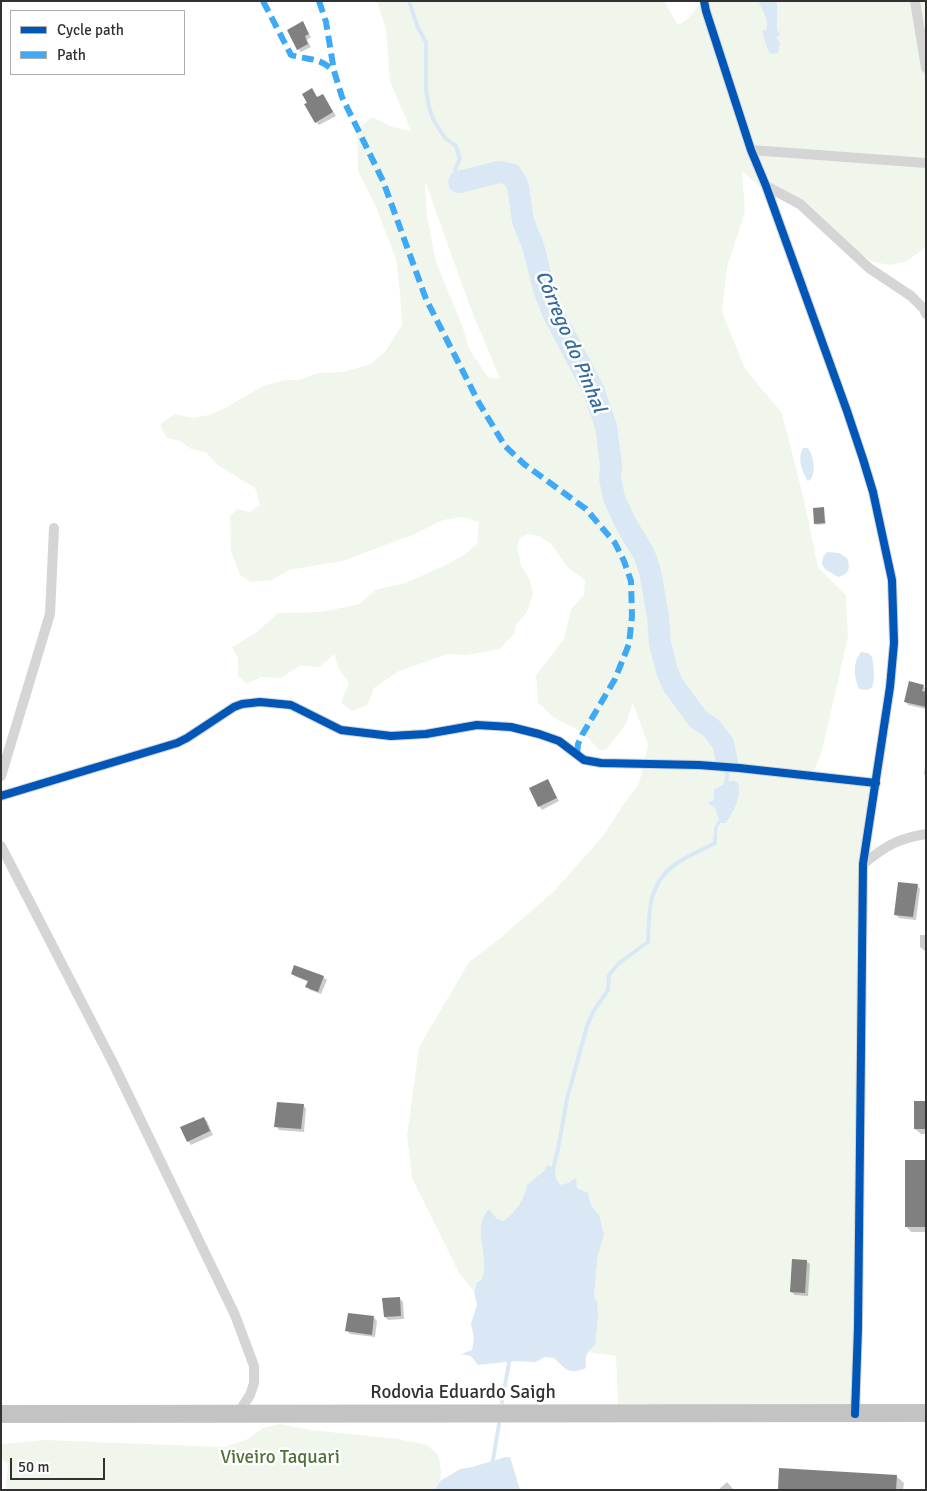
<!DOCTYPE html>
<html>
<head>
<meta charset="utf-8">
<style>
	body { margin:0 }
	#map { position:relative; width:927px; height:1491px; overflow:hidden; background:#fff; font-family:Signika,sans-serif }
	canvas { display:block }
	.frame { position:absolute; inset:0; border:2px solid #313131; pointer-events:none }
	.legend { position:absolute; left:10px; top:10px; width:175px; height:65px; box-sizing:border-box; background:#fff; border:1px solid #adadad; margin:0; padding:6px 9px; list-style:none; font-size:15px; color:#313131 }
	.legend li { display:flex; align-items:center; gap:10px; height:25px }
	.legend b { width:25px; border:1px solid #adadad }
	.scale { position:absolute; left:10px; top:1458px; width:95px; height:22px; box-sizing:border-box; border:2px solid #313131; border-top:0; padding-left:6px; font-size:15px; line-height:18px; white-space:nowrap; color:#313131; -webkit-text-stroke:4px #fff; paint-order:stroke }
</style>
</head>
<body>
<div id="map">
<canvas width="927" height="1491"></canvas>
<div class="frame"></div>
<ul class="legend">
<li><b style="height:6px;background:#0057b8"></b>Cycle path</li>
<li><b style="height:6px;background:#3fa9f5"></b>Path</li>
</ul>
<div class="scale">50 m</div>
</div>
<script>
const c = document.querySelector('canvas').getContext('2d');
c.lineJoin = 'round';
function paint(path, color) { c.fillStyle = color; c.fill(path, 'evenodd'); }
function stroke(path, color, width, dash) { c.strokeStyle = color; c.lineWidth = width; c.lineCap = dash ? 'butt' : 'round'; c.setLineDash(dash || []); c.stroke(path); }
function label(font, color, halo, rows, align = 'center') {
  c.font = font + ' Signika,sans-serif'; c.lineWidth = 5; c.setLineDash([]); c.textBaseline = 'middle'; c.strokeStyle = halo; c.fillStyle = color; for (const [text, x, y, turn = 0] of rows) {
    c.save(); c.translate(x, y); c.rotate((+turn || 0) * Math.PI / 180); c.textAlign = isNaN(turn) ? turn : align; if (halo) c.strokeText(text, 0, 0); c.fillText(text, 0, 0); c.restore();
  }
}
const green = new Path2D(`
	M377 1H664L678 25C690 19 693 11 703 1H926V247L907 261 890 265 873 262 861 254 846 240 824 230 803 212 760 187 742 171 745 212 727 267 722 312 745 369 782 413 804 500 818 567 846 595 848 637 822 751 811 778 878 786 867 858 868 873 861 1407 618 1404 616 1356 564 1349 493 1314 459 1273 412 1178 407 1136 419 1047 469 962 498 940 553 892 603 836 623 805 639 784 648 745 633 703 626 724 606 750H598C586 731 571 727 553 717 548 713 543 707 538 703L536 675 564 639 571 609 584 595 585 580 568 568 551 544 539 536 528 534 520 538 517 547 521 565 530 580 533 594 527 612 516 625 514 634 500 649 466 655 448 654 399 671 374 688 368 704 353 711 341 703 349 683 339 669 334 654 320 667 300 666 280 678 261 677 247 684 238 676V658L232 647 257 632 278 613 321 612 360 604 375 590 405 583 444 566 464 555 477 544 479 522 462 517 443 520 415 534 343 561 289 570 272 580 251 582 240 575 231 551 230 516 237 509 250 512 260 505 255 488 216 464 206 452 191 449 180 441 166 438 160 424 175 414 192 418 209 415 225 408 265 385 285 380H300L318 373 344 372 371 364 385 352 402 325 400 293 396 259 376 207 358 171 357 129 372 117 393 127 411 131 390 81 386 30ZM425 181 470 307 500 379 488 377 469 349 463 328 436 262 427 216Z
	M280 1424 311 1430 398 1439 427 1445 438 1455 441 1471 440 1481 435 1490H5L8 1465 1 1458V1444L45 1440 225 1447 248 1439 263 1428Z`);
const water = new Path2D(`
	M758 1H774L777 3V30L780 34 776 38 780 43 778 53 773 54 769 53 762 31 767 29C768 19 763 10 758 1Z
	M803 448H808C814 457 816 470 811 479L808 481C802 472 797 458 803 448Z
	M827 552 839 553 847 558C851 568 849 574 838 577L825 569 822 564 823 557Z
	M861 652 868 653 872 657C874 667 875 678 872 688L866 690 859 689C854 677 852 663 861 652Z
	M725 781H734L738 783C742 798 734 810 726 823H720C715 829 719 836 715 843L714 828 719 819 715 808 709 804V802L714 800V789L723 785Z
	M547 1165 552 1167 553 1173 560 1185 568 1183 576 1178 577 1188 588 1193 591 1206 599 1215 604 1235 598 1254 596 1271 594 1297 597 1301 598 1317 595 1345C586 1352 585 1356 586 1368 568 1375 567 1370 554 1358L544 1357 536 1362 515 1361 478 1365 471 1356 461 1354 472 1350 474 1338 471 1324 477 1305 474 1292 477 1282 482 1280C491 1256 470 1229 489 1209L497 1219 504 1221C515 1213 525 1199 527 1185L544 1171Z
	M506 1457H510L520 1490H435L440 1481 460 1469 472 1467Z`);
const shadow = new Path2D(`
	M302 23 311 37 307 40 311 47 301 52 298 49Z
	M311 90 318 98 323 95 326 99 336 116 319 125 316 122Z
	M823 508 826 524 817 525 816 523Z
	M923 686 926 689V709L908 705 905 701Z
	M926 757V776L924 774Z
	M547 780 559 801 542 810 539 806Z
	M917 885 920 889 916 920 899 918 895 914Z
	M920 935H926V952L920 947Z
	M292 974 323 977 327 980 321 994 310 990 307 987 309 982 296 977Z
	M926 1102V1134H921L915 1129Z
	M303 1105 306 1109 304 1132 279 1130 276 1126Z
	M203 1118 207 1121 213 1135 191 1145 188 1141Z
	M926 1161V1232H911L906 1226Z
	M806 1261 810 1264 808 1296 795 1295 791 1292Z
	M399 1298 403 1302 404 1319 388 1320 385 1317Z
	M373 1317 377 1321 375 1337 350 1334 347 1331Z
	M896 1476 904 1483 903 1490H779Z
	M727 1482 734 1490H718Z`);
const stream = new Path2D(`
	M409 1 418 28 426 42V89L429 107 434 121 445 138 456 146 460 159 455 169 459 182
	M726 785 727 775
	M554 1177 553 1169 558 1149 567 1099 587 1026 593 1012 608 990 609 975 619 963 648 942C649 910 648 883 677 863 689 855 703 850 715 843V837
	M502 1402 510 1357
	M492 1466 499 1424`);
const river = new Path2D(`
	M459 182 499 172 511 174 518 186 523 221 533 246 544 289 553 313 593 389 606 426 611 465 610 478 614 498 626 524 644 554 650 571 658 617 660 643 667 671 673 685 698 719 711 728 723 743 727 762`);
const building = new Path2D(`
	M303 21 309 34 305 36 308 44 297 50 287 30Z
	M312 88 317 97 323 94 333 112 315 123 304 104 307 103 302 94Z
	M824 507 825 523 814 524 813 508Z
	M909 681 924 685 922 691 926 692V707L904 702Z
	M548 779 557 798 538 807 529 788Z
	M898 882 918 884 913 917 894 915Z
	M294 965 324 976 318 992 305 987 308 981 291 974Z
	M914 1101H926V1129H914Z
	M277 1102 304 1104 301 1129 274 1127Z
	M204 1117 210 1131 187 1142 180 1127Z
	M905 1160H926V1227H905Z
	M792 1259 807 1260 805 1293 790 1292Z
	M400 1297 401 1316 384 1317 382 1298Z
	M348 1313 374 1316 372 1335 345 1331Z
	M779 1468 897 1475 896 1490H778Z`);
const street = new Path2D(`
	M704 1 706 11 751 150 766 186 847 411 863 459 873 492 892 580 894 643 890 687 863 864 858 1328 855 1414
	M915 1 926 68
	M751 150 926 163
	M766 186 800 204 869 268 911 296 924 309 926 314
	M1 776 50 614 54 528
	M1 796 177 743 187 738 234 707 242 704 260 702 291 705 341 730 391 736 426 734 477 725 511 727 539 734 559 741 584 760 601 763 699 765 739 768 876 783
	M1 846 113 1063 235 1315 254 1366V1383L250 1395 237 1415
	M863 864C886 846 896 839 926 834`);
const highway = new Path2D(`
	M1 1414 926 1413`);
const quiet = new Path2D(`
	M263 1 291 55C311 61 317 56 334 71
	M319 1 326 22 334 71 342 97 383 181 426 299 479 403 505 446 524 464 586 509 615 543 624 561 631 581 632 616 629 644 615 679 582 735 578 744 577 755`);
const cycleway = new Path2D(`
	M704 1 706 11 751 150 766 186 847 411 863 459 873 492 892 580 894 643 890 687 863 864 858 1328 855 1414
	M1 796 177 743 187 738 234 707 242 704 260 702 291 705 341 730 391 736 426 734 477 725 511 727 539 734 559 741 584 760 601 763 699 765 739 768 876 783`);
const streetNames = [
	["Rodovia Eduardo Saigh",463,1393]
];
const parkNames = [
	["Viveiro Taquari",280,1458]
];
const waterNames = [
	["Córrego do Pinhal",570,342,67]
];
paint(green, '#f1f6ed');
paint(water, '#d9e8f4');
paint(shadow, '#0003');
stroke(stream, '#d9e8f4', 4);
stroke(river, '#d9e8f4', 22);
paint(building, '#808080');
stroke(street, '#d5d5d5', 10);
stroke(highway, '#c3c3c3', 18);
stroke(quiet, '#3fa9f5', 6, [12, 6]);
stroke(cycleway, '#0057b8', 8);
label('19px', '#313131', '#fff', streetNames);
label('19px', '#4f7239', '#fff', parkNames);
label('italic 20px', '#366c9d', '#fff', waterNames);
</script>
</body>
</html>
